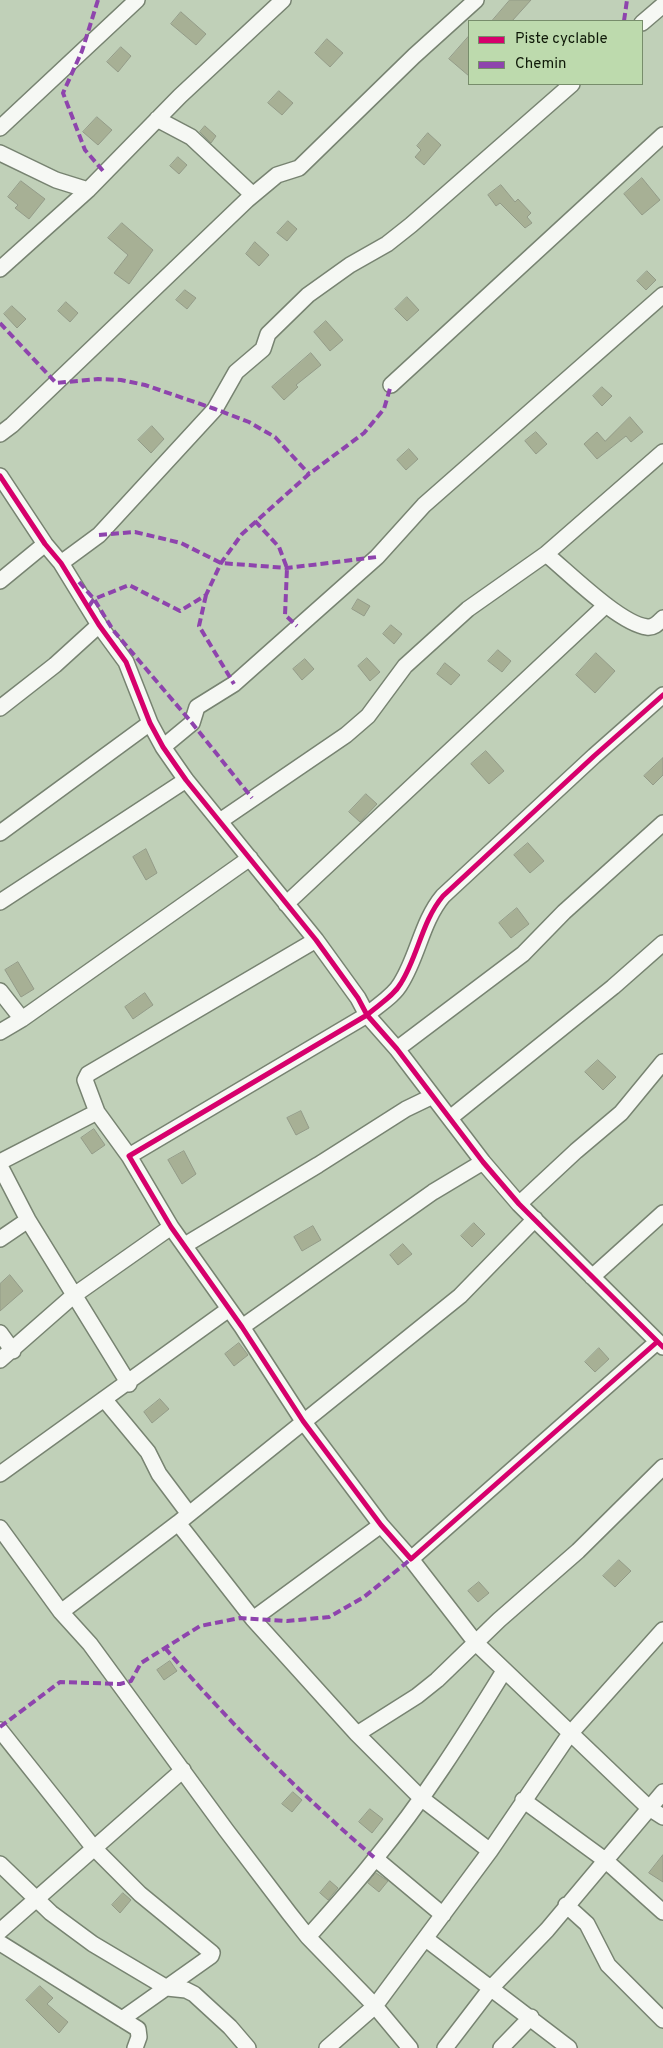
<!DOCTYPE html>
<html>
<head>
<meta charset="utf-8">
<style>
	body { margin:0 }
	#map { position:relative; width:663px; height:2048px; overflow:hidden; background:#c0d0b8; font-family:Overpass,sans-serif }
	canvas { display:block }
	.legend { position:absolute; left:468px; top:20px; width:175px; height:65px; box-sizing:border-box; background:#bddaad; border:1px solid #778d6b; margin:0; padding:6px 9px; list-style:none; font-size:15px; color:#0f1908 }
	.legend li { display:flex; align-items:center; gap:10px; height:25px }
	.legend b { width:25px; border:1px solid #778d6b }
</style>
</head>
<body>
<div id="map">
<canvas width="663" height="2048"></canvas>
<ul class="legend">
<li><b style="height:6px;background:#d6006c"></b>Piste cyclable</li>
<li><b style="height:6px;background:#8e44ad"></b>Chemin</li>
</ul>
</div>
<script>
const c = document.querySelector('canvas').getContext('2d');
c.lineJoin = 'round';
function paint(path, color) { c.fillStyle = color; c.fill(path, 'evenodd'); }
function stroke(path, color, width, dash) { c.strokeStyle = color; c.lineWidth = width; c.lineCap = dash ? 'butt' : 'round'; c.setLineDash(dash || []); c.stroke(path); }
const building = new Path2D(`
	M510 0H531L512 21H492Z
	M181 12 206 34 196 45 171 24Z
	M469 36V76L449 59Z
	M327 39 343 53 330 67 315 53Z
	M121 47 131 56 118 72 107 62Z
	M279 91 293 103 282 115 268 103Z
	M97 117 112 130 98 145 83 132Z
	M205 126 216 136 211 143 200 132Z
	M428 133 441 145 424 165 415 157 421 150 417 146Z
	M178 157 187 165 179 174 170 166Z
	M642 178 660 200 642 215 624 194Z
	M21 181 45 199 29 219 15 208 18 205 8 197Z
	M501 185 515 202 518 199 531 213 527 217 532 223 525 228 500 203 496 206 488 195Z
	M288 221 297 229 287 241 277 233Z
	M122 223 153 250 129 284 114 273 128 255 108 238Z
	M255 242 269 255 259 266 246 254Z
	M647 271 656 280 646 290 637 281Z
	M185 290 196 298 187 309 176 300Z
	M407 297 419 310 407 321 395 309Z
	M66 302 78 313 70 322 58 311Z
	M12 306 26 319 17 328 4 314Z
	M326 321 343 340 330 351 314 332Z
	M311 353 321 365 296 385 298 387 284 400 272 387Z
	M602 387 612 396 602 406 593 396Z
	M630 417 643 432 631 442 626 436 597 459 584 444 597 432 605 441Z
	M152 426 164 439 151 453 138 440Z
	M536 432 547 444 536 454 525 441Z
	M409 449 418 459 406 470 397 460Z
	M358 599 370 606 364 616 352 609Z
	M391 625 402 634 394 644 383 634Z
	M498 650 511 661 502 672 488 661Z
	M596 653 615 671 595 693 576 675Z
	M367 658 380 672 370 681 358 666Z
	M305 659 314 669 302 680 293 669Z
	M445 663 460 675 451 685 437 674Z
	M486 751 504 771 489 784 471 764Z
	M663 758V775L653 785 644 776Z
	M366 794 377 804 360 822 349 812Z
	M528 843 544 861 530 873 514 855Z
	M146 849 157 873 146 880 133 857Z
	M517 908 529 924 511 938 499 923Z
	M18 962 34 989 21 997 5 970Z
	M145 993 153 1005 133 1019 125 1007Z
	M598 1060 616 1077 603 1090 585 1072Z
	M301 1111 309 1128 296 1135 287 1118Z
	M94 1129 105 1145 92 1154 81 1138Z
	M184 1151 196 1174 182 1184 168 1160Z
	M474 1223 485 1234 472 1247 461 1236Z
	M313 1226 321 1240 302 1251 294 1237Z
	M403 1244 412 1254 398 1265 390 1255Z
	M10 1275 23 1291 0 1311V1284Z
	M239 1343 248 1355 234 1366 225 1354Z
	M599 1348 609 1359 595 1372 585 1362Z
	M160 1399 169 1409 152 1423 144 1412Z
	M619 1560 631 1571 615 1587 603 1576Z
	M479 1582 489 1593 478 1602 468 1591Z
	M170 1661 177 1671 164 1680 157 1670Z
	M293 1792 302 1800 292 1812 282 1804Z
	M370 1809 383 1819 372 1833 359 1822Z
	M663 1855V1882L649 1873Z
	M376 1873 388 1881 379 1892 368 1883Z
	M330 1881 338 1888 328 1900 320 1893Z
	M123 1893 131 1900 120 1913 112 1905Z
	M40 1986 53 1998 47 2004 68 2022 59 2033 26 2000Z`);
const street = new Path2D(`
	M642 23 663 5
	M157 119 191 137 253 195
	M0 128 137 0
	M0 153 56 180 88 190
	M0 269 88 190 180 96 283 0
	M391 385 663 135
	M0 434 12 425 247 200 277 175 299 168 414 56 476 0
	M0 476 45 544 61 563 99 625 126 662 150 723 163 747 186 780 316 940 358 998 367 1015 397 1049 483 1162 519 1204 663 1347
	M546 554C568 572 620 624 647 627 654 628 658 623 663 618
	M61 563 99 535 215 409 236 372 263 349 268 334 308 295 350 265 387 244 411 225 572 84
	M0 581 45 544
	M0 708 55 665 99 625
	M163 747 192 723 197 707 234 684 377 557 424 505 663 295
	M220 821 346 735 368 716 405 666 468 609 546 554 663 452
	M0 833 150 723
	M0 902 186 780
	M286 904 606 605
	M0 991 22 1019
	M0 1032 22 1019 250 858
	M397 1049 523 954 564 912 663 823
	M450 1118 613 987 663 943
	M129 1156 97 1112 85 1080 88 1074 316 940
	M0 1162 97 1112
	M0 1166 28 1220 129 1384
	M519 1204 576 1151 621 1113 663 1062
	M0 1239 28 1220
	M185 1245 318 1165 406 1109 433 1096
	M592 1277 663 1213
	M242 1327 433 1192 483 1162
	M0 1333 13 1351
	M657 1342 411 1559 381 1525 303 1421 242 1327 171 1227 129 1156 367 1015C378 1005 394 996 401 983 418 956 422 921 443 896L594 756 663 695
	M0 1360 73 1296 171 1227
	M104 1399 148 1452 159 1474 189 1514
	M0 1474 229 1309
	M178 1523 253 1619 357 1734 421 1798 490 1851
	M0 1528 61 1612 90 1644 226 1830 289 1913 308 1937 375 2006 410 2048
	M411 1559 476 1643 649 1808 663 1817
	M61 1612 178 1523 460 1296 535 1219
	M253 1619 381 1525
	M0 1730 93 1847 140 1894 212 1953 211 1956 122 2019
	M357 1734 417 1696 437 1680 499 1620 578 1551 663 1467
	M523 1800 605 1860 663 1912
	M376 1859 443 1915
	M0 1864 51 1913 93 1944 167 1988 186 1990 194 1994 230 2027 248 2048
	M566 1905 587 1924 608 1965 663 2020
	M0 1931 183 1770
	M308 1937C331 1911 354 1886 375 1859 423 1801 464 1736 504 1671
	M426 1939 569 2048
	M0 1943 138 2029 139 2037 135 2048
	M327 2048 375 2006 490 1851 569 1735 663 1630
	M445 2048 491 1988 547 1930 663 1792
	M501 2048 531 2017`);
const quiet = new Path2D(`
	M98 0 82 51 63 93 85 150 104 172
	M624 21 627 0
	M0 323 56 383 98 379 121 380 145 385 215 409 249 422 275 437 309 474
	M255 521 279 547 287 568 285 615 297 626
	M99 535 135 532 181 543 221 563 287 568 377 557
	M79 582 94 599 113 630 192 723 252 798
	M206 595 199 626 234 684
	M89 606 94 599 129 585 180 611 206 595 221 563 242 534 309 474 364 433 384 409 391 385
	M165 1648C232 1725 298 1792 376 1859
	M0 1727 60 1682 120 1684 131 1681 141 1663 200 1626 240 1618 287 1621 329 1617 364 1597 411 1559`);
const cycleway = new Path2D(`
	M0 476 45 544 61 563 99 625 126 662 150 723 163 747 186 780 316 940 358 998 367 1015 397 1049 483 1162 519 1204 663 1347
	M657 1342 411 1559 381 1525 303 1421 242 1327 171 1227 129 1156 367 1015C378 1005 394 996 401 983 418 956 422 921 443 896L594 756 663 695`);
paint(building, '#a7b095');
stroke(building, '#939b88', 1);
stroke(street, '#778371', 18);
stroke(street, '#f6f8f4', 15);
stroke(quiet, '#8e44ad', 4, [8, 4]);
stroke(cycleway, '#d6006c', 5);
</script>
</body>
</html>
